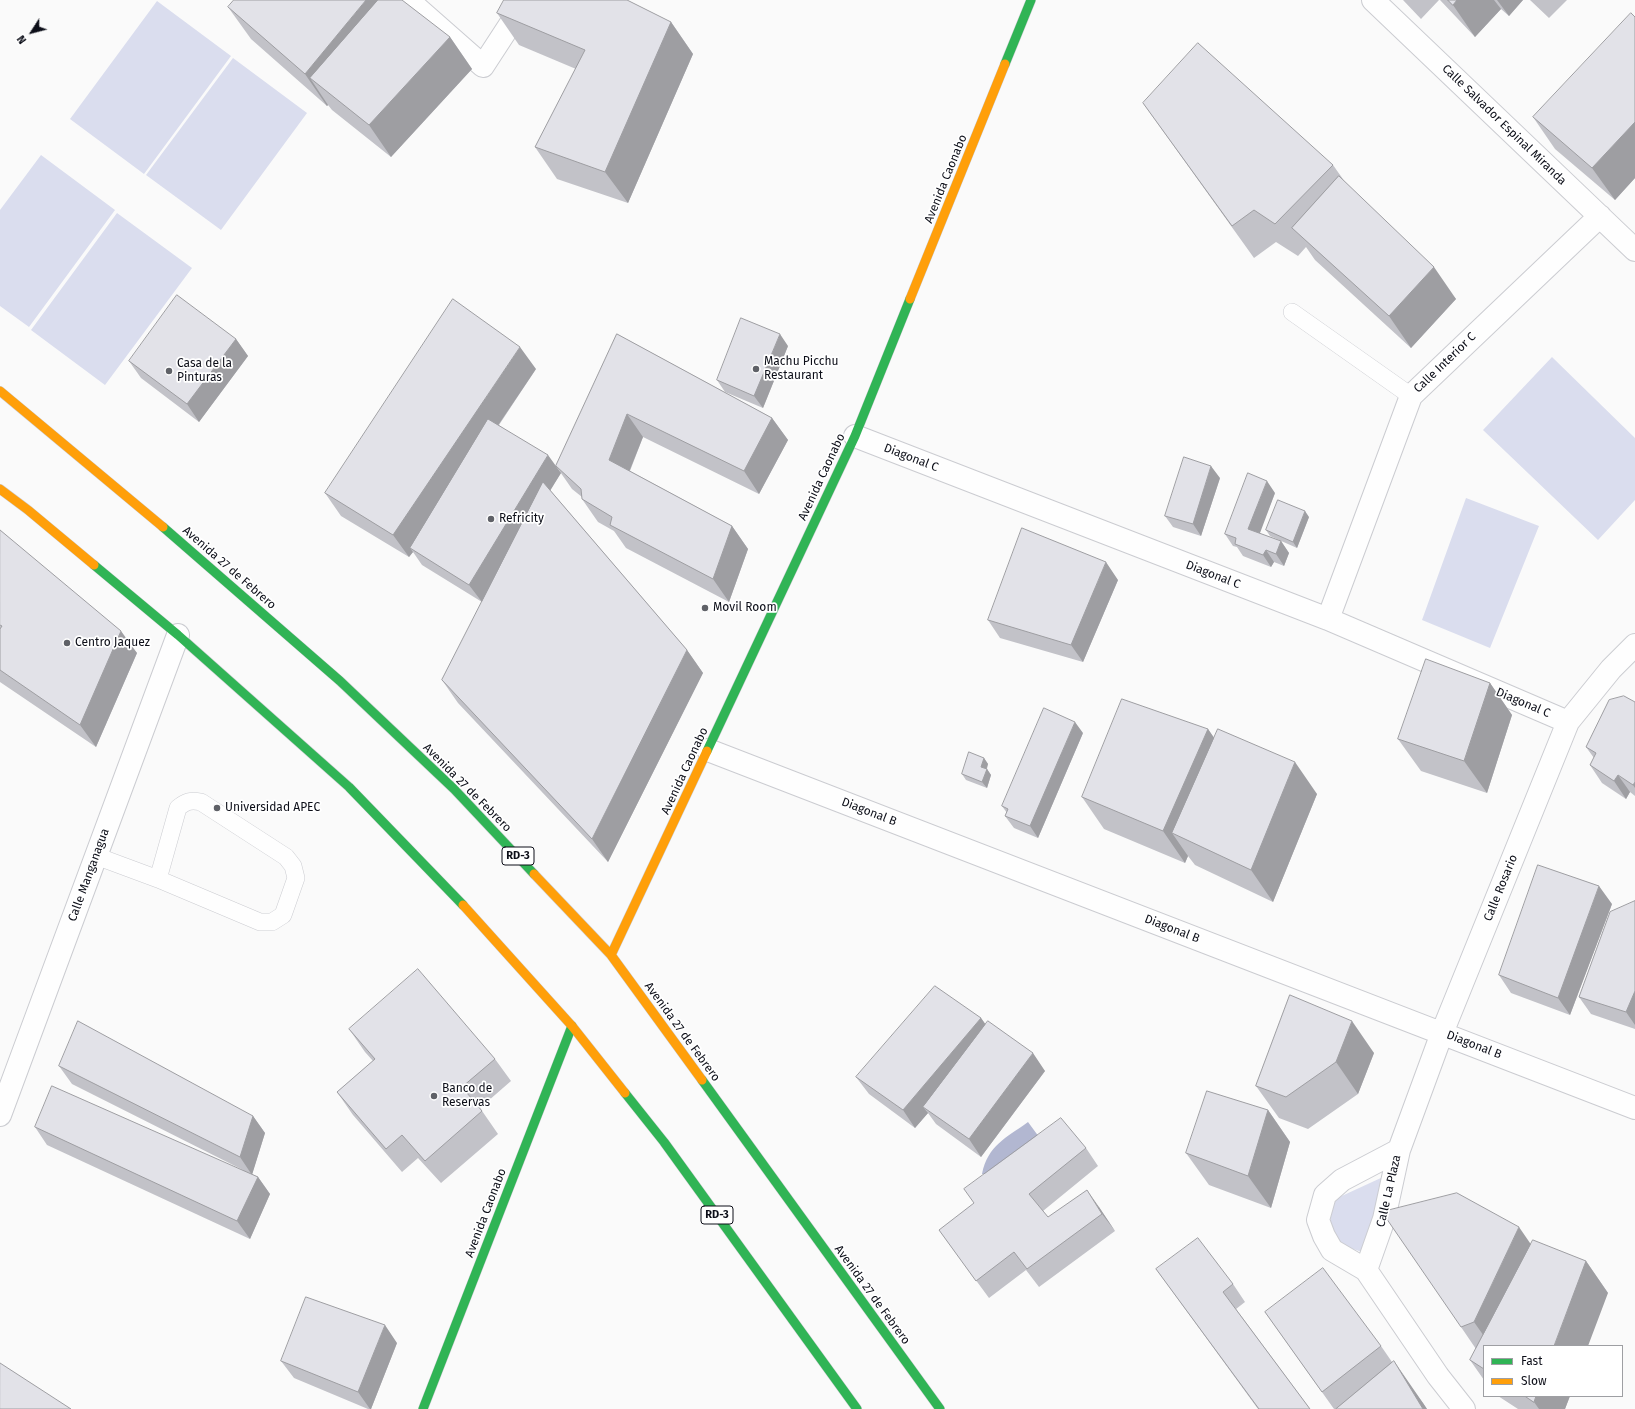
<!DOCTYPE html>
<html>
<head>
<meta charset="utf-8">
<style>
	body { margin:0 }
	#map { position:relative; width:1635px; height:1409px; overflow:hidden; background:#fafafa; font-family:"Fira Sans",sans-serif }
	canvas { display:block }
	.legend { position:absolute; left:1483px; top:1345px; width:140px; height:52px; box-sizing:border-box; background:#fff; border:1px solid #9e9fa3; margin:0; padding:5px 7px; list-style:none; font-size:12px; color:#0c0e18 }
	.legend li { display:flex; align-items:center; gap:8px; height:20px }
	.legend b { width:20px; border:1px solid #9e9fa3 }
	.north { position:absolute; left:12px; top:12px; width:40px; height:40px; -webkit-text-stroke:3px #fff; paint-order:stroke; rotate:234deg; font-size:11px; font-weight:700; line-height:16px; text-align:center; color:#0c0e18 }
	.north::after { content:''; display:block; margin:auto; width:14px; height:18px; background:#0c0e18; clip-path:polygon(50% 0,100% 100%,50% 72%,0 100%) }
</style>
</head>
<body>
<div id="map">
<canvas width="1635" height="1409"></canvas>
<ul class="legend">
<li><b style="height:5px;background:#30b455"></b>Fast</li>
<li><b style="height:5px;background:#ff9f0a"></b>Slow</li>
</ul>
<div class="north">N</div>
</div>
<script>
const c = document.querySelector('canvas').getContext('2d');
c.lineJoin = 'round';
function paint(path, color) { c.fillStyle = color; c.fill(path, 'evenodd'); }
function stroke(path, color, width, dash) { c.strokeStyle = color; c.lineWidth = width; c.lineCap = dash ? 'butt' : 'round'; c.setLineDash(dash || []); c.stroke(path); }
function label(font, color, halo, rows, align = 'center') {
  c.font = font + ' "Fira Sans",sans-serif'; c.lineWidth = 3.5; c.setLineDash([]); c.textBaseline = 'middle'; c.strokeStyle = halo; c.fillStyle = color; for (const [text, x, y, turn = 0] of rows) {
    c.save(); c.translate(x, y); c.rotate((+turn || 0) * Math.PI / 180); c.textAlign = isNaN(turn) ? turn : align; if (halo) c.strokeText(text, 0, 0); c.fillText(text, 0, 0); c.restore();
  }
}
const green = new Path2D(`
	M157 1 231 56 144 174 70 119Z
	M233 58 307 113 221 230 146 175Z
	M41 155 115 210 29 327 0 306V210Z
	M117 213 192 268 105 385 31 330Z
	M1552 357 1635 438V500L1598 540 1483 430Z
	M1466 498 1539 526 1490 648 1422 620Z
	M1383 1177 1365 1253 1341 1245 1330 1225 1333 1200Z`);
const water = new Path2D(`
	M1028 1122 1042 1141 1000 1174H982C988 1145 1006 1138 1028 1122Z`);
const lane = new Path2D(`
	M1292 312 1411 396
	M96 856 158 879 260 922H272L283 915 296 878 293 866 286 857 201 802C191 800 186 801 178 808L158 879`);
const street = new Path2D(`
	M408 0 483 66 526 0
	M1373 0 1635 250
	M855 436 1328 619 1568 722
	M1328 619 1411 396 1600 216
	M708 750 1635 1108
	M0 1115 178 635
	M1399 1150 1342 1180 1325 1195 1318 1220 1324 1236 1332 1250 1366 1270 1438 1376 1464 1409
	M1366 1270 1384 1219 1399 1150 1442 1033 1568 722 1611 669 1635 645`);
const fast = new Path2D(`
	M1005 64 1031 0
	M163 527 340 681 454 789 534 874
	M94 565 178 635 349 787 463 905
	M707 751 855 436 910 299
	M702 1080 940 1409
	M625 1093 664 1142 857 1409
	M423 1409 572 1026`);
const slow = new Path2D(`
	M910 299 1005 64
	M0 391 163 527
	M0 489 28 510 94 565
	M534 874 611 955 702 1080
	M463 905 572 1026 625 1093
	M611 955 707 751`);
const wall = new Path2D(`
	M1403 0H1439L1421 19Z
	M1440 0H1523L1509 16 1501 9 1475 37Z
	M1530 0H1567L1549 18Z
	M228 7 450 37 472 69 391 157 332 110 328 105 327 106 251 39Z
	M497 13 671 22 693 54 628 203 557 179 535 147 576 69 519 45Z
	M1635 17V178L1615 200 1555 149 1533 117Z
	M1143 103 1333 165 1345 182 1456 299 1411 348 1315 260 1306 247 1298 256 1276 242 1254 258Z
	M617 334 772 418 788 440 759 494 643 437 630 471 732 526 748 549 729 602 626 548 614 531 598 522 582 499V497L572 489 556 466Z
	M236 339 248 356 199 422 141 378 129 361Z
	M788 346 763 408 725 392 717 380Z
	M536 369 499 425 561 473 550 490 687 650 703 673 608 862 458 703 442 680 482 602 422 565 413 552 409 557 341 516 325 493Z
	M1220 478 1201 536 1173 527 1165 516Z
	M1275 493 1259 533 1281 541 1289 553 1284 566 1274 562 1271 567 1243 556 1237 547 1233 546 1225 534Z
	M1309 517 1297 548 1270 536 1266 530Z
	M0 530 137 653 96 747 0 682Z
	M1118 580 1083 662 1000 638 988 620Z
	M1490 683 1512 715 1487 793 1421 771 1398 739Z
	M1635 702V796L1630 792 1626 799 1602 783 1590 765 1594 758 1586 747Z
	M1208 729 1214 738 1317 794 1273 902 1195 865 1188 856 1185 863 1104 829 1082 797Z
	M1083 733 1038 838 1014 828 1005 816 1007 813 1002 806Z
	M984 758 988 764 987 769 991 775 987 788 966 780 962 774Z
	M1635 901V1029L1591 1014 1579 997Z
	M1612 904 1570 1015 1511 993 1499 975Z
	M1290 995 1374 1053 1358 1094 1308 1129 1279 1118 1256 1086Z
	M981 1018 986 1025 1045 1071 981 1157 936 1124 928 1113 915 1128 869 1094 856 1077Z
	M349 1029 495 1059 511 1081 480 1108 498 1134 441 1183 418 1158 402 1172 353 1115 337 1092 373 1061 365 1052Z
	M59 1066 253 1116 265 1133 252 1174 258 1177 270 1194 250 1239 47 1145 35 1127 243 1170 72 1084Z
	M1268 1110 1290 1142 1271 1208 1209 1185 1186 1153Z
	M1086 1148 1098 1166 1043 1211 1048 1217 1099 1207 1115 1231 1039 1287 1026 1270 989 1298 939 1230Z
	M1531 1244 1586 1261 1608 1293 1484 1346V1380L1470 1360 1476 1349 1461 1327Z
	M1156 1269 1233 1284 1245 1302 1236 1309 1310 1409H1258Z
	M1265 1312 1381 1346 1392 1362 1423 1403 1427 1409H1334Z
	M397 1343 371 1409H368L294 1378 281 1361Z
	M1498 1396H1570L1565 1409H1518Z`);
const shadedWall = new Path2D(`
	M366 0H395L310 78 328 105 327 106 305 74Z
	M1457 0H1494L1501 9 1475 37 1453 5Z
	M1497 0H1523L1509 16Z
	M671 22 693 54 628 203 605 172Z
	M450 37 472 69 391 157 369 125Z
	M1635 122V178L1615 200 1592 168Z
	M1434 267 1456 299 1411 348 1389 316Z
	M780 334 788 346 763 408 754 396Z
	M236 339 248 356 199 422 187 404Z
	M520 347 536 369 414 550 410 548 413 552 409 557 393 535Z
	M627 414 643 437 625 482 609 460Z
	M772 418 788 440 759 494 744 471Z
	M548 455 561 473 482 602 469 585Z
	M1211 466 1220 478 1201 536 1193 524Z
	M1267 481 1275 493 1257 541 1248 529Z
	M1305 511 1309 517 1297 548 1293 542Z
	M732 526 748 549 729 602 713 579Z
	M1281 541 1289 553 1284 566 1276 554Z
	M1266 550 1274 562 1271 567 1263 555Z
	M1106 562 1118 580 1083 662 1071 645Z
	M121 631 137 653 96 747 80 725Z
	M687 650 703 673 608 862 592 839Z
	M1490 683 1512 715 1487 793 1464 761Z
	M1075 722 1083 733 1038 838 1030 826Z
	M1208 729 1230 761 1172 833 1188 856 1185 863 1163 831Z
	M984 758 988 764 985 773 981 767Z
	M1295 762 1317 794 1273 902 1251 870Z
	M987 769 991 775 987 788 982 782Z
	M1618 775 1630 792 1626 799 1614 781Z
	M1635 782V788L1633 785Z
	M1599 886 1612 904 1570 1015 1558 998Z
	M1635 991V1025L1626 1012Z
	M981 1018 993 1035 923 1107 928 1113 915 1128 903 1110Z
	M1352 1021 1374 1053 1358 1094 1336 1062Z
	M1033 1053 1045 1071 981 1157 969 1139Z
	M1268 1110 1290 1142 1271 1208 1248 1176Z
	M253 1116 265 1133 252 1175 240 1157Z
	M258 1177 270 1194 250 1239 237 1221Z
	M1087 1190 1099 1207 1115 1231 1102 1214Z
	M1519 1227 1541 1259 1491 1346 1474 1322Z
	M1586 1261 1608 1293 1588 1346H1554Z
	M385 1325 397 1343 371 1409H370L358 1392Z
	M1394 1361 1423 1403 1427 1409H1423Z
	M1536 1396H1570L1565 1409H1539L1534 1402Z`);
const building = new Path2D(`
	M234 0H366L305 74 228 7Z
	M378 0H402L450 37 369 125 310 78Z
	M504 0H627L671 22 605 172 535 147 585 50 497 13Z
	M1448 0H1457L1453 5Z
	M1631 13 1635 17V122L1592 168 1533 117Z
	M1198 43 1333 165 1275 224 1254 210 1232 226 1143 103Z
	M1339 176 1434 267 1389 316 1292 228Z
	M177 295 236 339 187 404 129 361Z
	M453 299 520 347 393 535 325 493Z
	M741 318 780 334 754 396 717 380Z
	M617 334 772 418 744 471 627 414 609 460 732 526 713 579 610 525 612 517 582 499 581 489 556 466Z
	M488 419 548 455 469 585 410 548Z
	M1184 457 1211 466 1193 524 1165 516Z
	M1248 473 1267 481 1248 529 1281 541 1276 554 1266 550 1263 555 1235 544 1236 538 1225 534Z
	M543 482 687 650 592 839 442 680Z
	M1278 500 1305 511 1293 542 1266 530Z
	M1022 528 1106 562 1071 645 988 620Z
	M0 530 121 631 80 725 0 670V629L2 626 0 625Z
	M1426 659 1490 683 1464 761 1398 739Z
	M1624 696 1635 702V782L1633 785 1618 775 1614 781 1590 765 1596 753 1586 747 1609 700Z
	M1122 699 1208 729 1163 831 1082 797Z
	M1044 708 1075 722 1030 826 1005 816 1008 809 1002 806Z
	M1218 729 1295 762 1251 870 1172 833Z
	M969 752 984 758 981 767 987 769 982 782 962 774Z
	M1538 865 1599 886 1558 998 1499 975Z
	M1635 901V991L1626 1012 1579 997 1610 912Z
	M418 969 495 1059 462 1087 482 1111 425 1161 402 1135 386 1149 337 1092 375 1059 349 1029Z
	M935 986 981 1018 903 1110 856 1077Z
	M1290 995 1352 1021 1336 1062 1286 1097 1256 1086Z
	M78 1021 253 1116 240 1157 59 1066Z
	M988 1021 1033 1053 969 1139 923 1107Z
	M52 1086 258 1177 237 1221 35 1127Z
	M1207 1091 1268 1110 1248 1176 1186 1153Z
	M1061 1118 1086 1148 1029 1194 1048 1217 1087 1190 1102 1214 1027 1269 1014 1252 976 1281 939 1230 974 1203 964 1189Z
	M1457 1193 1519 1227 1474 1322 1461 1327 1382 1212Z
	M1198 1238 1233 1284 1223 1292 1310 1409H1259L1156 1269Z
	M1533 1240 1586 1261 1554 1346H1484V1369L1470 1360Z
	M1323 1268 1381 1346 1322 1392 1265 1312Z
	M306 1297 385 1325 358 1392 281 1361Z
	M1394 1361 1423 1409H1336Z
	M0 1363 71 1409H0Z
	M1525 1396H1536L1534 1402Z`);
const markers = [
	[756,369,4,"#5f6167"],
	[169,371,4,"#5f6167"],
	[491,519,4,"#5f6167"],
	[705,608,4,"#5f6167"],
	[67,643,4,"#5f6167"],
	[217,808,4,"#5f6167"],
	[434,1096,4,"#5f6167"]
];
const shields = [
	[518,856,32],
	[717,1215,32]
];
const shieldNames = [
	["RD-3",518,856],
	["RD-3",717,1215]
];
const streetNames = [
	["Calle Salvador Espinal Miranda",1504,125,44],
	["Avenida Caonabo",946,179,-68],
	["Calle Interior C",1445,363,-44],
	["Diagonal C",911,458,21],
	["Avenida Caonabo",822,477,-65],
	["Avenida 27 de Febrero",229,568,41],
	["Diagonal C",1213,575,21],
	["Diagonal C",1523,703,23],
	["Avenida Caonabo",685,771,-65],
	["Avenida 27 de Febrero",467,788,45],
	["Diagonal B",869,812,21],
	["Calle Manganagua",89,875,-70],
	["Calle Rosario",1501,888,-68],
	["Diagonal B",1172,929,21],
	["Avenida 27 de Febrero",682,1032,54],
	["Diagonal B",1474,1045,21],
	["Calle La Plaza",1389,1191,-77],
	["Avenida Caonabo",486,1213,-69],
	["Avenida 27 de Febrero",872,1295,54]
];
const poiNames = [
	["Machu Picchu",764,362],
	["Restaurant",764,376],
	["Casa de la",177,364],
	["Pinturas",177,378],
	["Refricity",499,519],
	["Movil Room",713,608],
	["Centro Jaquez",75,643],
	["Universidad APEC",225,808],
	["Banco de",442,1089],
	["Reservas",442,1103]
];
paint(green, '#daddee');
paint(water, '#b2b7d1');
stroke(lane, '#cbccd1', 18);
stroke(street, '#cbccd1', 24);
stroke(fast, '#cbccd1', 10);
stroke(slow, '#cbccd1', 10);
stroke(lane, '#fefefe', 17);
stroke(street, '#fefefe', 22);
stroke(fast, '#30b455', 9);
stroke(slow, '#ff9f0a', 9);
paint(wall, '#c2c2c8');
paint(shadedWall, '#9e9ea2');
paint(building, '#e2e2e8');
stroke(building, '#9e9ea2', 1);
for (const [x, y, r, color] of markers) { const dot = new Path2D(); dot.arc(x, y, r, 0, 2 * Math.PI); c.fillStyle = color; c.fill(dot); stroke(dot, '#fff', 1.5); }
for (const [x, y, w] of shields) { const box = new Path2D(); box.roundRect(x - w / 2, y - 9, w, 18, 3); c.fillStyle = '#fff'; c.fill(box); stroke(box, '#0c0e18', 1); }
label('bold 11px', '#0c0e18', null, shieldNames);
label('12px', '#0c0e18', '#fff', streetNames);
label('12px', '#0c0e18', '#fff', poiNames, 'left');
</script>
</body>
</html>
